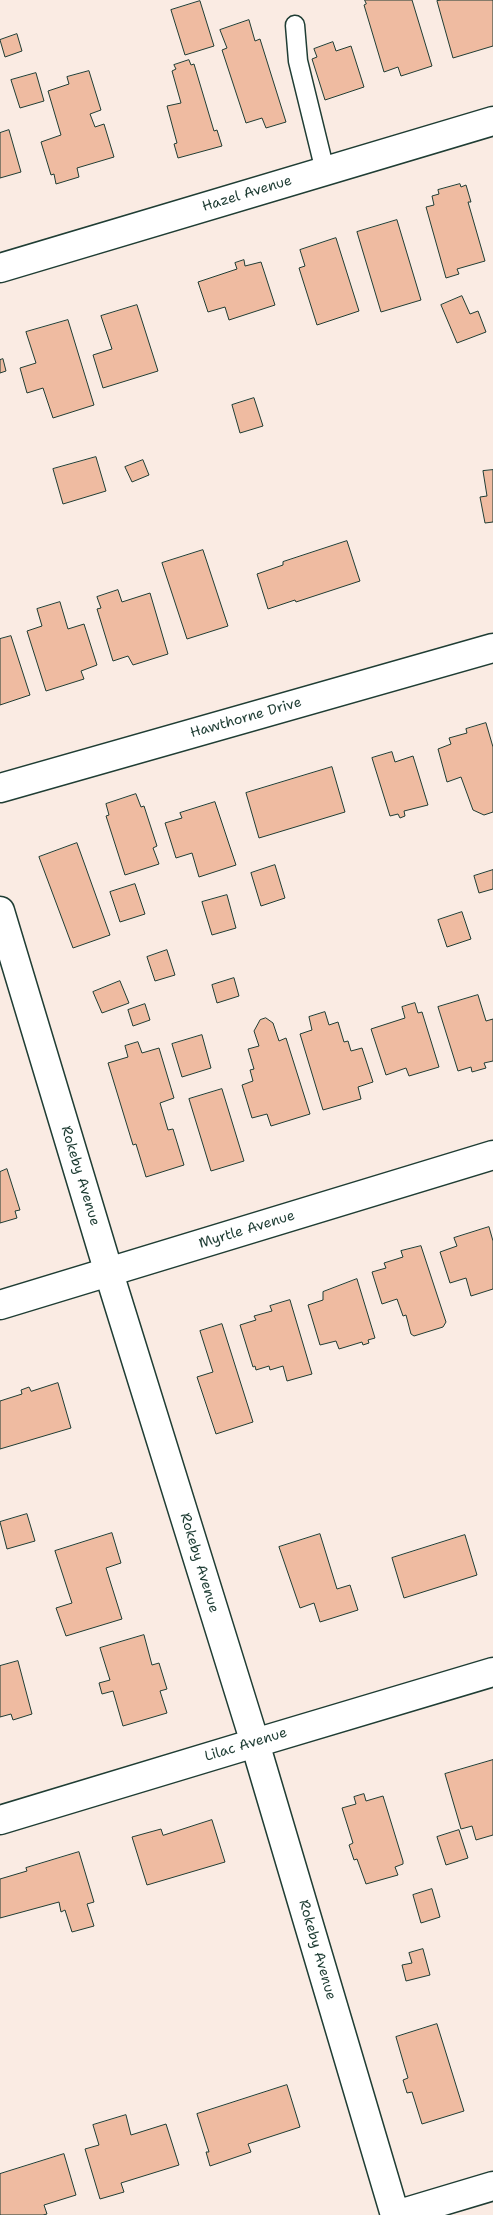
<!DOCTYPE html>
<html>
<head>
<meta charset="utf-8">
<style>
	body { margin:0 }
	canvas { display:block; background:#faebe3 }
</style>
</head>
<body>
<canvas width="493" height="2215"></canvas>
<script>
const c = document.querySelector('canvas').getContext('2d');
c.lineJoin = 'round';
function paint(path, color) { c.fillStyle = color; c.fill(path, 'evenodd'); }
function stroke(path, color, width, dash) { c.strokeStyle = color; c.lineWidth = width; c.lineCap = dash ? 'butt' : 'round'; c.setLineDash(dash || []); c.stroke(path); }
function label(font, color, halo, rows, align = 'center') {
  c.font = font + ' "Shantell Sans",sans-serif'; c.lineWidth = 5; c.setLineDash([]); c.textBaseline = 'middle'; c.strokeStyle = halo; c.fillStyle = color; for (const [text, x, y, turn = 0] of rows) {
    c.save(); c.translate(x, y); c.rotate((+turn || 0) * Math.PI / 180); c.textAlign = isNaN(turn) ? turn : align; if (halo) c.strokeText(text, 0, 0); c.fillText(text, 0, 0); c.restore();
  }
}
const building = new Path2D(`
	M365 0H412L432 66 401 76 398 67 384 72 364 5 366 4Z
	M442 0H493V46L453 58 437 1Z
	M200 1 214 46 185 55 171 10Z
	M249 20 255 41 260 39 286 122 266 128 262 118 246 123 222 50 227 48 220 30Z
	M17 34 22 51 5 57 0 40Z
	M333 42 336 51 351 46 364 87 325 100 312 59 317 57 314 49Z
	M189 60 191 65 194 64 214 131 217 130 222 146 178 158 174 144 177 143 167 106 181 103 172 71 176 69 174 65Z
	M89 71 101 110 90 114 95 127 104 124 114 157 77 168 79 177 56 184 54 174 51 175 41 142 61 135 48 91 69 84 67 77Z
	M36 73 44 101 20 108 11 80Z
	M9 130 21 172 0 178V133Z
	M460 184 461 187 466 185 471 202H468L485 261 457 269 459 274 446 278 426 207 434 205 432 196 439 194 438 190Z
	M397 220 421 300 381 312 357 232Z
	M336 238 359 311 317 325 299 268 305 266 300 250Z
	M244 260 245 266 261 262 275 305 229 320 225 307 208 312 198 282 237 269 235 263Z
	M462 296 470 314 478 311 486 332 457 343 441 305Z
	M137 305 158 371 103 388 93 355 112 349 101 316Z
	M68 320 94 405 53 418 43 388 27 393 20 368 36 363 26 332Z
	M3 359 6 371 0 373V360Z
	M254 398 263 426 240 433 232 405Z
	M96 457 106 491 63 504 53 469Z
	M143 460 149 475 132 482 125 467Z
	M493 470V522L485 523 480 497 487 496 483 471Z
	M347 541 360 581 296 602 295 600 268 609 257 574 283 565V562Z
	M203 550 228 626 187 639 162 563Z
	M118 590 122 602 150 593 168 654 133 665 128 656 113 661 97 609 101 608 97 597Z
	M60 602 68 629 84 624 97 665 81 671 84 679 46 691 27 631 42 626 37 609Z
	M11 636 30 695 0 705V639Z
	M486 723 493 747V812L484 815 473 810 461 777 447 782 438 749 451 744 449 738 467 733 466 729Z
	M392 752 395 762 413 756 428 805 404 811 405 816 400 818 398 814 390 816 372 758Z
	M332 767 345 812 259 838 246 793Z
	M136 794 141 807 144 806 157 846 153 848 159 864 125 875 106 816 109 815 106 804Z
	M215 802 236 865 199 877 192 853 176 858 165 823 182 818 180 813Z
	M77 843 110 935 73 948 39 857Z
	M275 865 285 898 261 906 251 873Z
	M493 870V889L479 893 474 876Z
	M135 884 145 914 120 922 110 892Z
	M227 895 236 928 212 935 202 902Z
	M462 912 471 939 447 947 438 920Z
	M167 950 175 975 155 981 147 957Z
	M234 978 239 996 217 1003 212 985Z
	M120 981 129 1003 102 1013 93 992Z
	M478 995 486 1021 493 1019V1061L484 1063 486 1068 472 1072 471 1067 458 1071 438 1007Z
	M415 1003 418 1013 422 1012 439 1067 409 1076 406 1068 386 1075 371 1029 405 1018 402 1007Z
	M145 1004 150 1020 133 1026 128 1010Z
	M325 1012 329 1025 338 1022 344 1042 348 1041 351 1051 362 1048 373 1082 358 1087 361 1099 323 1110 300 1034 312 1030 309 1017Z
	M266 1018 273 1023 279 1041 286 1038 310 1114 271 1126 267 1114 252 1118 242 1085 253 1081 250 1070 254 1069 248 1049 259 1046 254 1031 260 1020Z
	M202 1035 211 1068 182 1077 172 1044Z
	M138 1042 142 1053 159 1048 174 1098 160 1103 168 1130 173 1129 184 1165 146 1177 136 1144 133 1145 108 1063 128 1057 125 1046Z
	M222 1089 244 1161 211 1171 189 1099Z
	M7 1169 20 1210 15 1211 17 1218 0 1223V1172Z
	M489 1227 493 1241V1289L471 1296 466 1278 450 1283 440 1252 457 1246 454 1238Z
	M421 1246 446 1322 443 1327 414 1336 411 1334 406 1315 403 1316 397 1299 382 1304 372 1272 386 1268 384 1263 403 1257 401 1251Z
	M357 1279 375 1338 368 1340 369 1343 363 1345 362 1342 339 1349 336 1341 320 1345 308 1305 323 1300V1292Z
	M290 1300 312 1374 287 1381 283 1366 270 1370 269 1366 256 1370 255 1366 253 1367 240 1325 256 1320 254 1316 272 1311 270 1306Z
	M222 1324 253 1422 216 1434 197 1377 213 1372 200 1331Z
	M58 1383 71 1428 0 1449V1401L22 1394 21 1390 29 1387 31 1391Z
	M27 1514 35 1541 7 1549 0 1522Z
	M112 1533 121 1563 106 1568 122 1619 66 1636 56 1608 72 1603 55 1551Z
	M320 1534 337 1589 350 1585 358 1610 320 1622 314 1603 300 1608 279 1547Z
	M465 1535 477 1575 404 1598 392 1558Z
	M144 1635 152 1665 159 1663 167 1689 160 1691 167 1713 123 1726 113 1691 102 1694 99 1683 110 1680 100 1648Z
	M18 1661 32 1714 13 1720 11 1714 0 1717V1666Z
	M493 1760V1835L476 1840 472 1826 461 1829 445 1774Z
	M364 1794 366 1801 383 1796 403 1861V1864L395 1867 398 1875 366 1884 357 1859 354 1860 349 1845 353 1843 342 1808 356 1804 354 1797Z
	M212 1820 225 1862 147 1885 132 1837 161 1829 163 1835Z
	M459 1830 468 1858 446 1865 437 1837Z
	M79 1852 94 1902 87 1904 94 1926 72 1932 65 1910 61 1912 59 1902 0 1918V1879L27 1871 26 1868Z
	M432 1889 440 1917 421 1923 413 1895Z
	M423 1949 430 1975 406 1981 402 1965 412 1963 409 1953Z
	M437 2024 464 2111 422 2124 412 2092 407 2093 403 2080 408 2078 396 2037Z
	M287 2085 300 2127 248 2144 251 2152 210 2166 206 2152H209L197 2114Z
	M126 2115 131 2135 166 2124 179 2165 121 2183 124 2192 100 2199 85 2149 99 2145 93 2125Z
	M64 2154 76 2195 44 2205 47 2214 43 2215H0V2174Z`);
const lane = new Path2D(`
	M295 25 298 61 325 171`);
const street = new Path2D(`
	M0 268 493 121
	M0 788 493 648
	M0 1305 493 1155
	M395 2215 255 1743 493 1672
	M396 2215 493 2186`);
const secondary = new Path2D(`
	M0 911 109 1273 255 1743 0 1820`);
const streetNames = [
	["Hazel Avenue",247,194,-17],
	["Hawthorne Drive",246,718,-16],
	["Rokeby Avenue",80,1176,73],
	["Myrtle Avenue",247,1230,-17],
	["Rokeby Avenue",199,1563,73],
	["Lilac Avenue",246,1745,-17],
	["Rokeby Avenue",317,1950,74]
];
paint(building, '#efbba1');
stroke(building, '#1f3d34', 1);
stroke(lane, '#1f3d34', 21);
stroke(street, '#1f3d34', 31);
stroke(secondary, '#1f3d34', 31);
stroke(lane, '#fff', 18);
stroke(street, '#fff', 28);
stroke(secondary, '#fff', 28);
label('14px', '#1f3d34', '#fff', streetNames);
</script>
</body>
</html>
